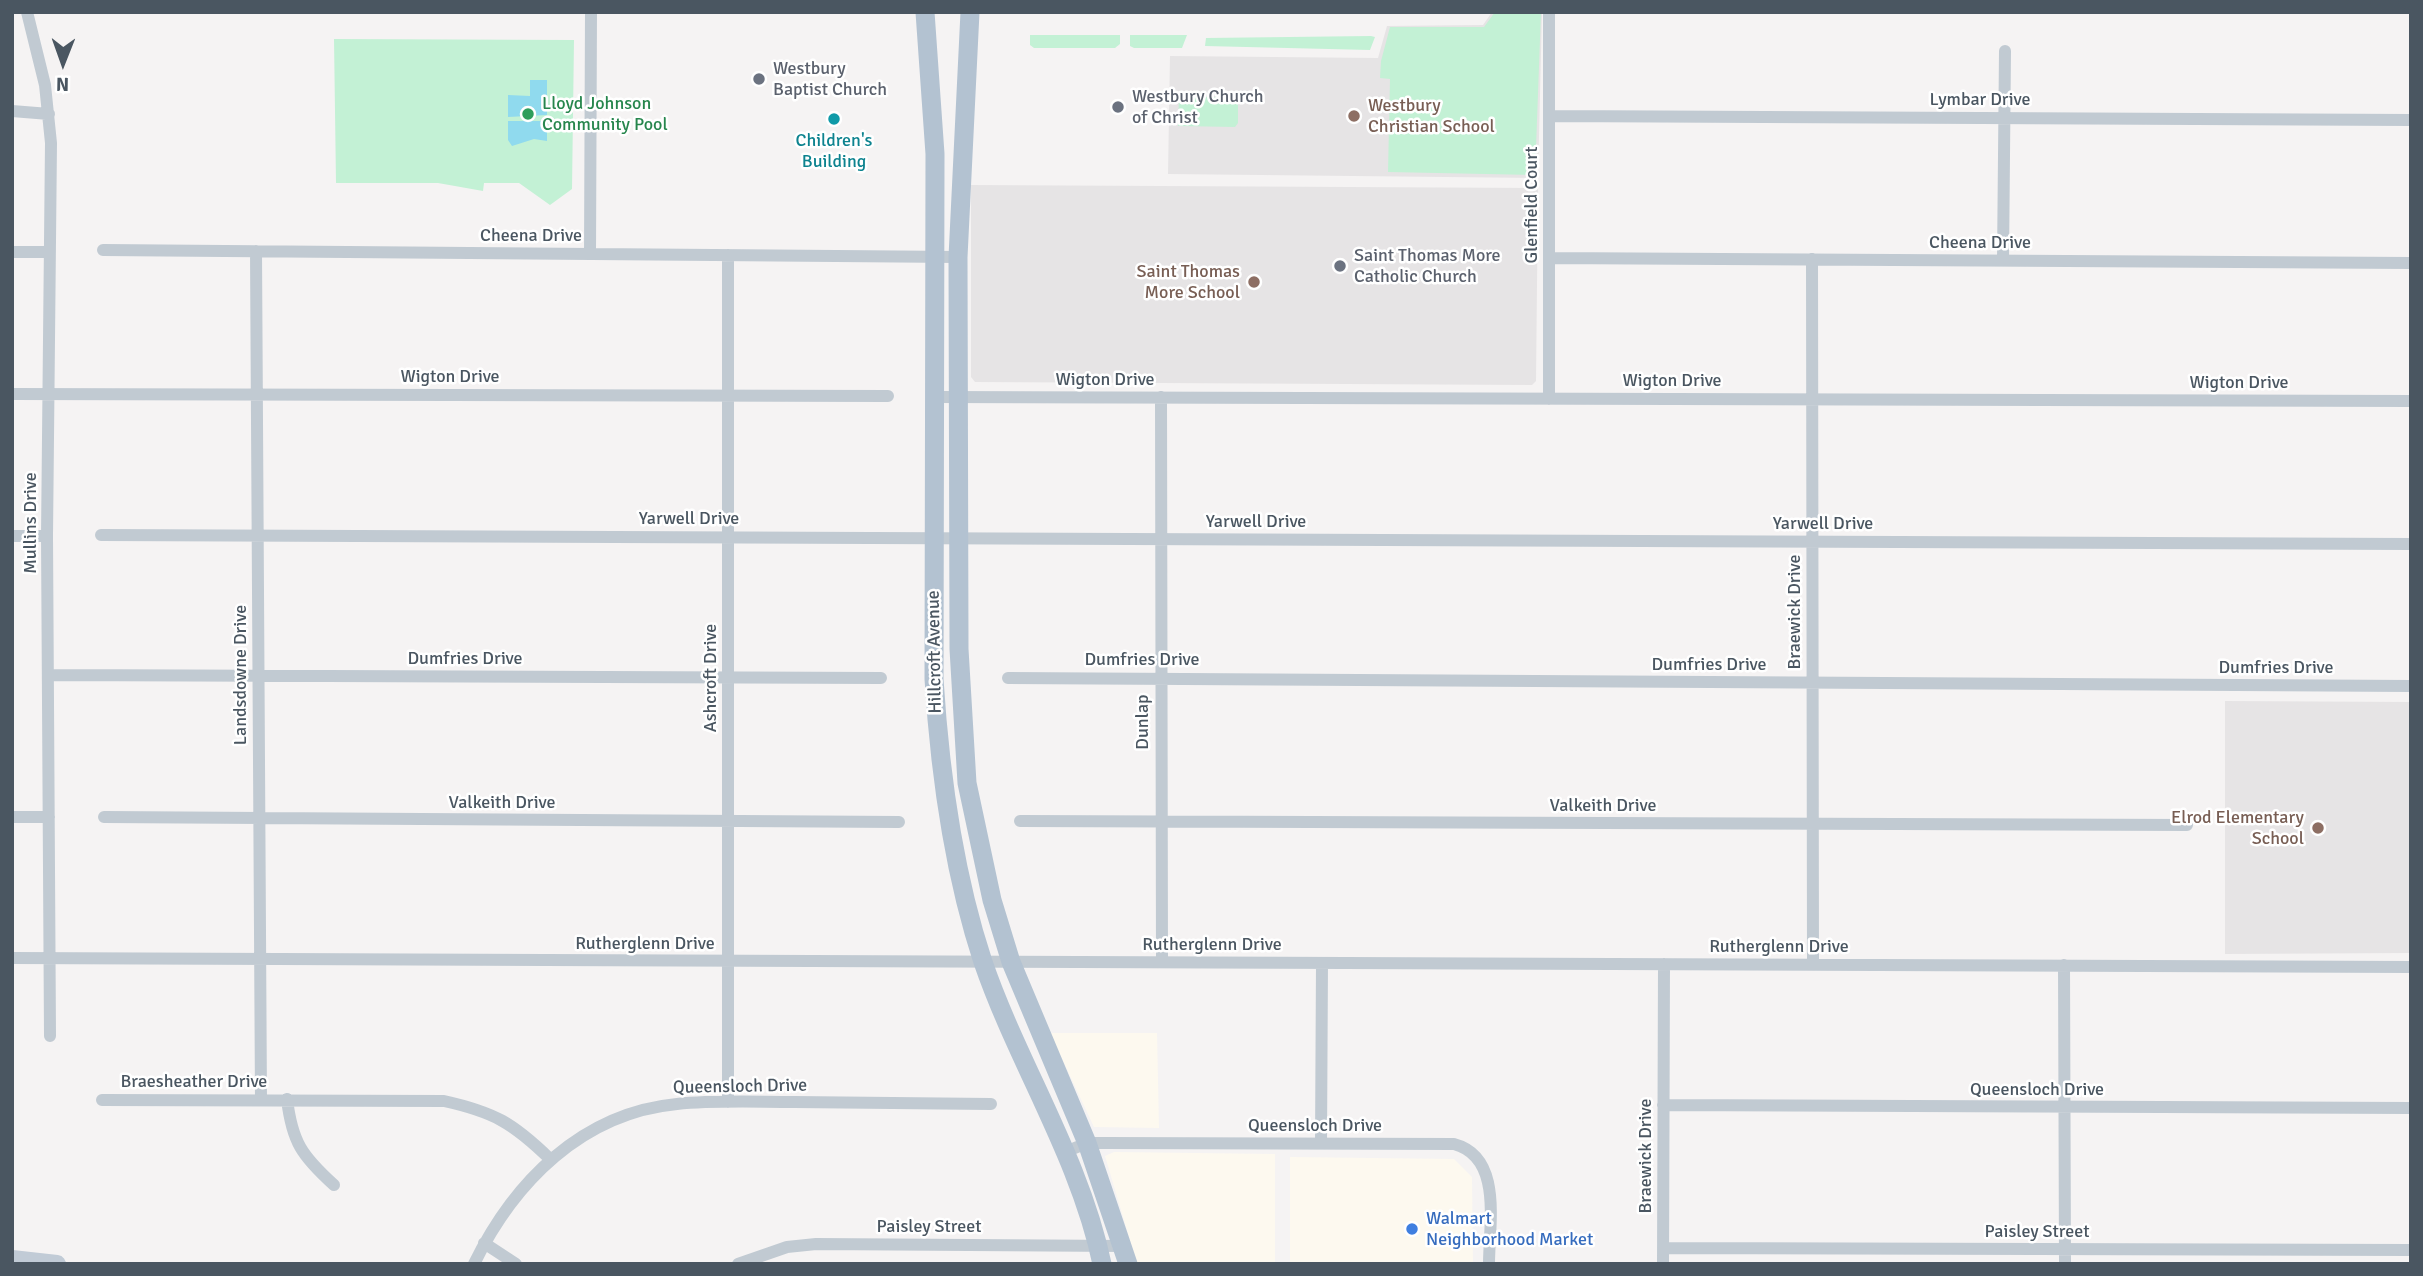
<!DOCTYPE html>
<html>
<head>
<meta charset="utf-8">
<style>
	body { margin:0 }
	#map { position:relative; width:2423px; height:1276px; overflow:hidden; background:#f5f3f3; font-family:Signika,sans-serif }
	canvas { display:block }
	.frame { position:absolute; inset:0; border:14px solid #4a5661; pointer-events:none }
	.north { position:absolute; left:28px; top:28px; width:70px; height:70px; -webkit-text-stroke:5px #fff; paint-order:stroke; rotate:181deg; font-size:19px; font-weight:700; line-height:28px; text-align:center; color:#4a5661 }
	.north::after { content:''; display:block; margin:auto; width:24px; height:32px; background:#4a5661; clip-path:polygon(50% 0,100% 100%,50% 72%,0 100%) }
</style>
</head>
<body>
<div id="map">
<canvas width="2423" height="1276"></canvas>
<div class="frame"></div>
<div class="north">N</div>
</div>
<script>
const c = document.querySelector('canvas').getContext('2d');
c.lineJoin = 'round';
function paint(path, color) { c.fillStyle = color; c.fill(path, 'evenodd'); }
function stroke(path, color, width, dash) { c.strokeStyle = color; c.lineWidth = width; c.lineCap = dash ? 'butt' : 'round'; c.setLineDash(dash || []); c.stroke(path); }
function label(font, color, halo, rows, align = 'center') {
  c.font = font + ' Signika,sans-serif'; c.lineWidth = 5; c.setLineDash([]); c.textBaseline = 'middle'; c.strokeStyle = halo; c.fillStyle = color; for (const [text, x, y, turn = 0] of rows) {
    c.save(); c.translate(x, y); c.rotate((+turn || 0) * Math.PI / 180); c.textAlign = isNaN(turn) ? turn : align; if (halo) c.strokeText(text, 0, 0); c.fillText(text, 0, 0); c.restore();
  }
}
const commercial = new Path2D(`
	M1050 1033H1157L1159 1128 1094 1127Z
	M1114 1152 1275 1154V1264H1137L1105 1156Z
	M1290 1157 1454 1159 1472 1177 1473 1264H1290Z`);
const education = new Path2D(`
	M1492 12H1542L1538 178 1168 174 1170 56 1378 58 1387 26 1483 25Z
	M971 185 1538 188 1536 381 1532 385 975 382 971 377Z
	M2225 701 2411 702V953L2225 954Z`);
const green = new Path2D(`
	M1495 12H1541L1535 175 1388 172 1390 79 1380 78 1381 61 1390 27H1484Z
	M1030 35H1120V44L1115 48H1034L1030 45Z
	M1130 35H1187L1182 48H1134L1130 46Z
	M1371 36 1375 37 1370 50 1205 46 1206 38Z
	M334 39 574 40 572 189 550 205 519 183H484L483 191 438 183H336Z
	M1179 97H1238V123L1235 127 1178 126Z`);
const water = new Path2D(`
	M530 80H547V115L508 117V95L530 96Z
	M508 121H547V141L534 139 512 146 508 140Z`);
const minor = new Path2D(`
	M27 12 45 85 51 143 47 536 50 1036
	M1549 12V399
	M12 111 49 114
	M1549 116 2411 120
	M103 250 958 257
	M256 251 261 1100
	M12 252H49
	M590 254 591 12
	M728 255V1102
	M1549 258 2411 263
	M1812 259 1813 965
	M2003 260 2005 51
	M12 394 888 396
	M934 397 2411 401
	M1161 397 1162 962
	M101 535 2411 544
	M12 536H47
	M49 675 881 678
	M1008 678 2411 686
	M12 817H49
	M104 817 899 822
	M1020 821 2187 825
	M12 958 2411 967
	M2064 965 2065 1264
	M287 1099C292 1142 302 1156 334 1185
	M102 1100 444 1101C494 1112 513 1123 550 1159
	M1663 1105 2411 1108
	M1321 1143 1322 963
	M1065 1152 1087 1143H1104L1454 1144C1503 1157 1489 1224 1489 1264
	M484 1243 516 1264
	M1663 1248 2411 1250
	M474 1264C514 1182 582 1113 677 1104 716 1100 755 1102 794 1102 860 1103 925 1103 991 1104
	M738 1264 787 1247 816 1244 1123 1246
	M1663 1264 1664 964`);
const secondary = new Path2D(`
	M12 1259 57 1264`);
const primary = new Path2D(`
	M925 12 935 154 934 679C940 775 953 871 983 962 1018 1064 1080 1158 1102 1264
	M970 12 958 257 959 649 967 783 992 900 1011 962 1087 1143 1128 1264`);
const markers = [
	[759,79,7,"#6b7280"],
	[1118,107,7,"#6b7280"],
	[528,114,7,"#2e9e5b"],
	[1354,116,7,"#8d6e63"],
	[834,119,7,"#0f9aa8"],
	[1340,266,7,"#6b7280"],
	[1254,282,7,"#8d6e63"],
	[2318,828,7,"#8d6e63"],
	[1412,1229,7,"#3f7fe0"]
];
const worshipNames = [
	["Westbury",773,69],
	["Baptist Church",773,90],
	["Westbury Church",1132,97],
	["of Christ",1132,118],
	["Saint Thomas More",1354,256],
	["Catholic Church",1354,277]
];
const streetNames = [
	["Lymbar Drive",1980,100],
	["Glenfield Court",1532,205,-90],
	["Cheena Drive",531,236],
	["Cheena Drive",1980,243],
	["Wigton Drive",450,377],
	["Wigton Drive",1105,380],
	["Wigton Drive",1672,381],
	["Wigton Drive",2239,383],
	["Yarwell Drive",689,519],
	["Yarwell Drive",1256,522],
	["Mullins Drive",31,523,-90],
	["Yarwell Drive",1823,524],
	["Braewick Drive",1795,612,-90],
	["Hillcroft Avenue",935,652,-91],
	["Dumfries Drive",465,659],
	["Dumfries Drive",1142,660],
	["Dumfries Drive",1709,665],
	["Dumfries Drive",2276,668],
	["Landsdowne Drive",241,675,-90],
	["Ashcroft Drive",711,678,-90],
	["Dunlap",1143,722,-90],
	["Valkeith Drive",502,803],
	["Valkeith Drive",1603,806],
	["Rutherglenn Drive",645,944],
	["Rutherglenn Drive",1212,945],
	["Rutherglenn Drive",1779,947],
	["Braesheather Drive",194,1082],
	["Queensloch Drive",740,1087,-1],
	["Queensloch Drive",2037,1090],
	["Queensloch Drive",1315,1126],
	["Braewick Drive",1646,1156,-90],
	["Paisley Street",929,1227],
	["Paisley Street",2037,1232]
];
const leisureNames = [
	["Lloyd Johnson",542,104],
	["Community Pool",542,125]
];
const educationNames = [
	["Westbury",1368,106,"left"],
	["Christian School",1368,127,"left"],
	["Saint Thomas",1240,272],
	["More School",1240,293],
	["Elrod Elementary",2304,818],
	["School",2304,839]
];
const cultureNames = [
	["Children's",834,141],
	["Building",834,162]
];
const shopNames = [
	["Walmart",1426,1219],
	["Neighborhood Market",1426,1240]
];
paint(commercial, '#fdf9ef');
paint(education, '#e6e4e5');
paint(green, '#c3f1d5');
paint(water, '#90daee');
stroke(minor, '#c1cad2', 12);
stroke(secondary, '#c1cbd6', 18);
stroke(primary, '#b3c2d1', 19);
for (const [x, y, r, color] of markers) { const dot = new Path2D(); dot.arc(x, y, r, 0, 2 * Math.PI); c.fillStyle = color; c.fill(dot); stroke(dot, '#fff', 2.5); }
label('18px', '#5b616d', '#fff', worshipNames, 'left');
label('18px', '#4a5661', '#fff', streetNames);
label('18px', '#27864d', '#fff', leisureNames, 'left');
label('18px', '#785e54', '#fff', educationNames, 'right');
label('18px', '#0d838f', '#fff', cultureNames);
label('18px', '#366cbe', '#fff', shopNames, 'left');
</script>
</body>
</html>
